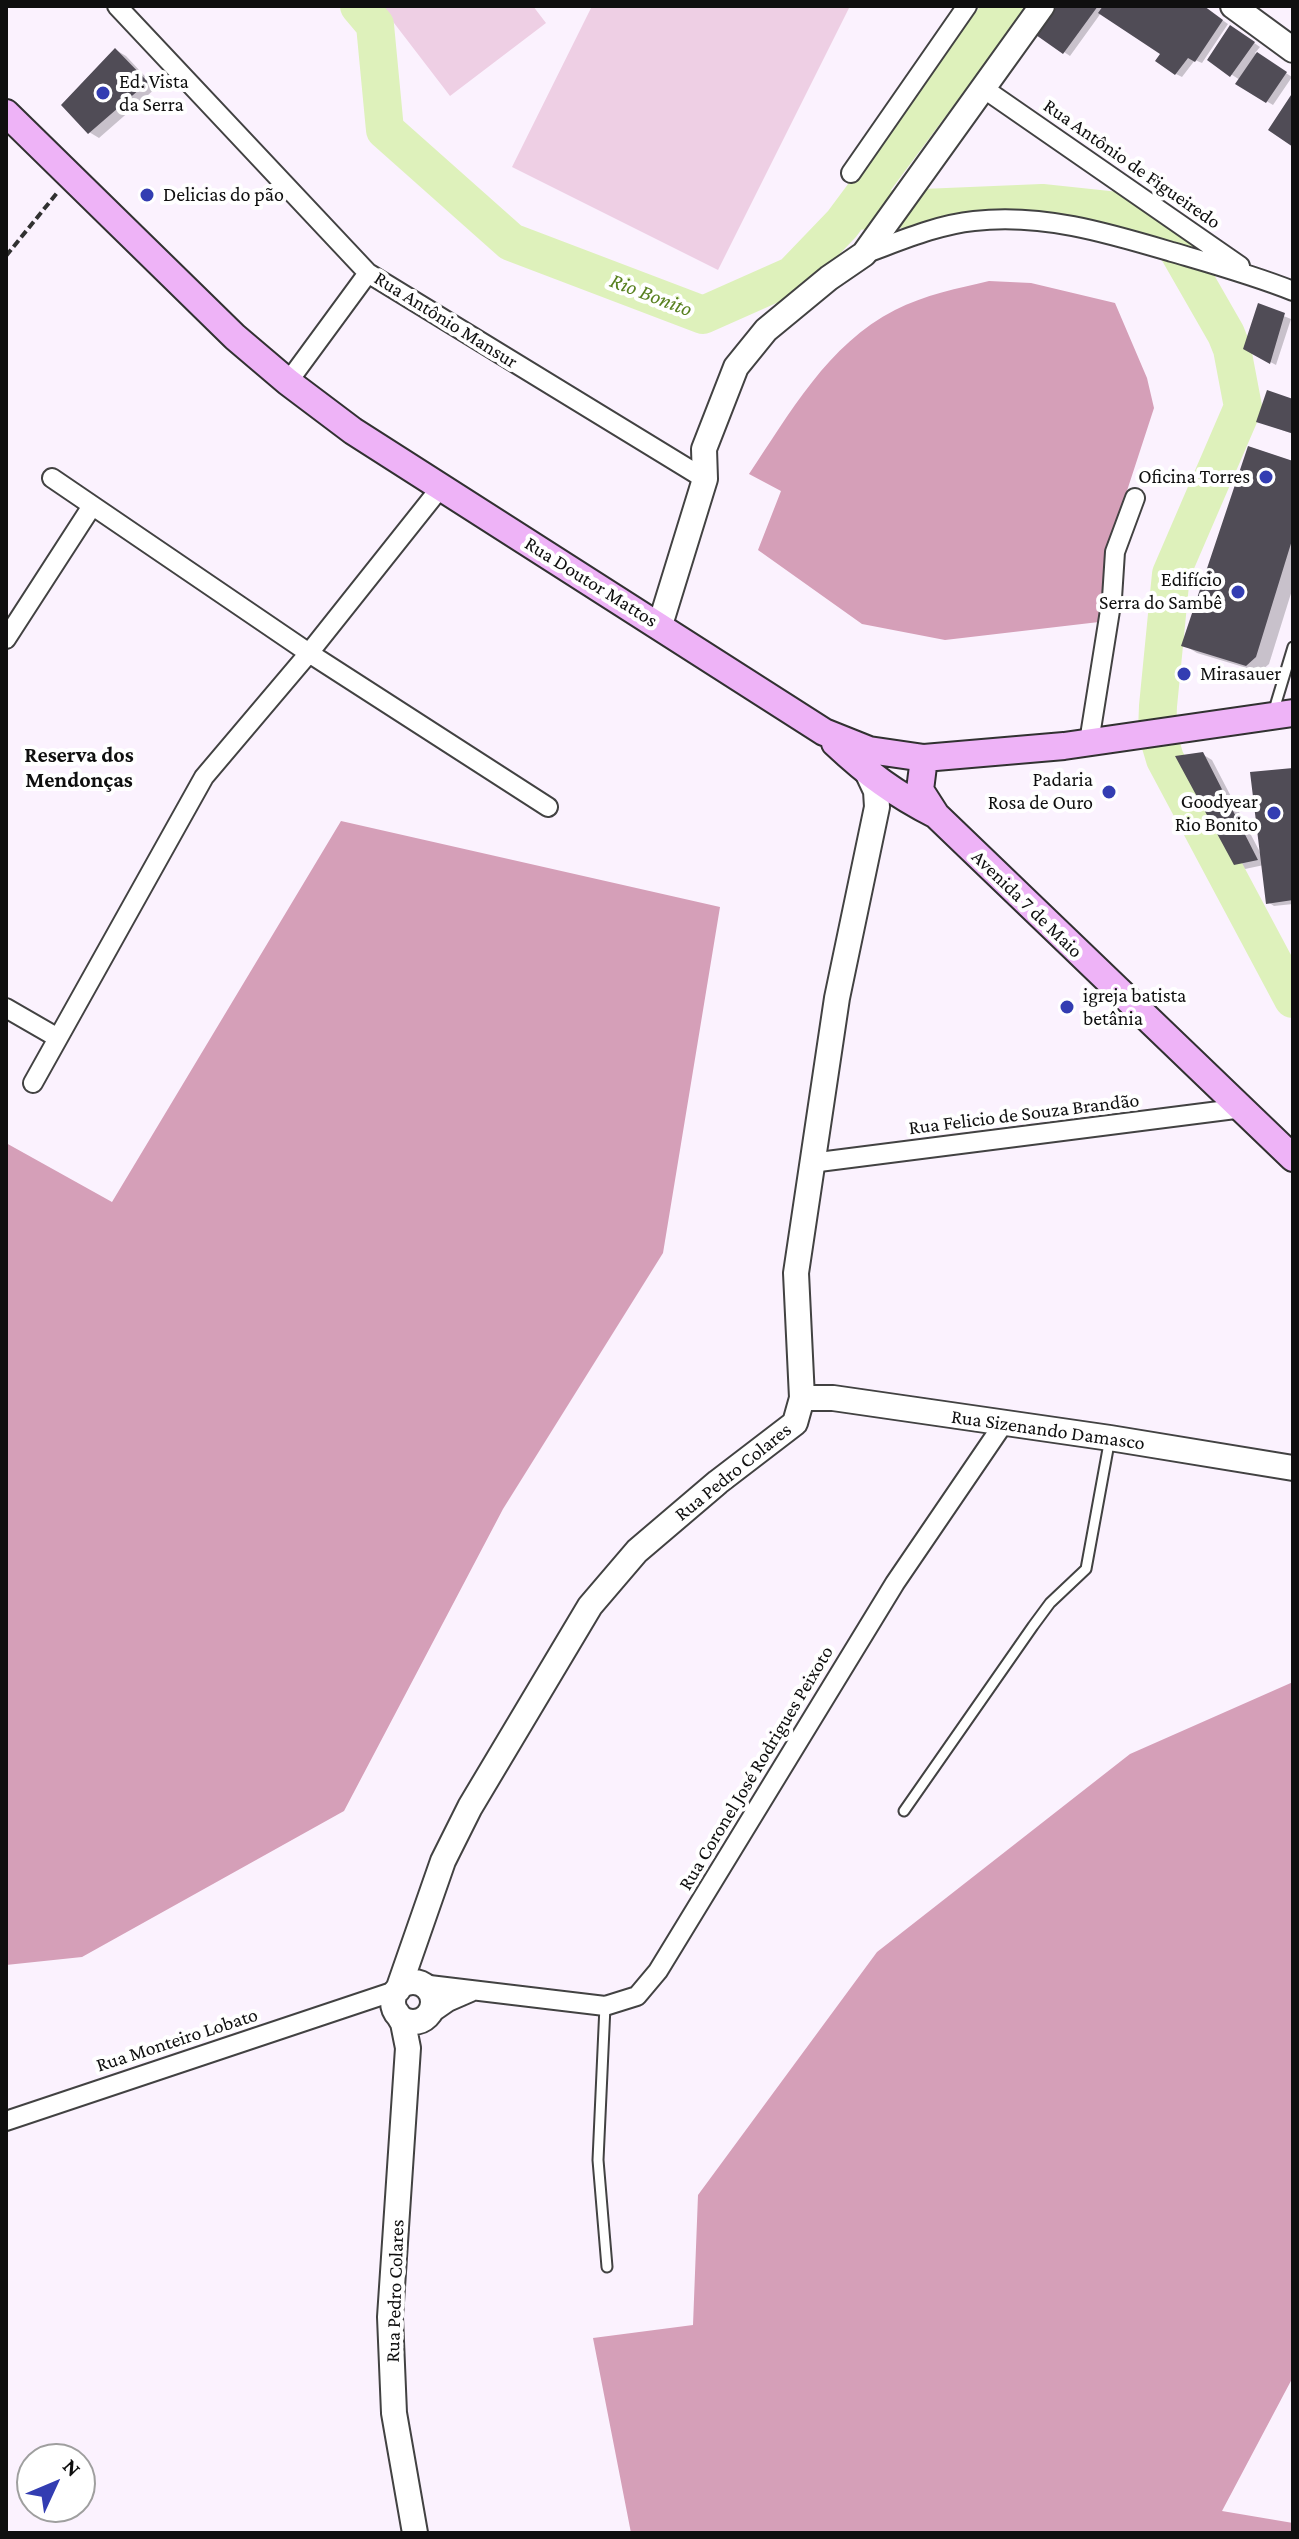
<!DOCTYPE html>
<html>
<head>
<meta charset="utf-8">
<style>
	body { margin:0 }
	#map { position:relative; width:1299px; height:2539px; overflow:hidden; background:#fbf2fe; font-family:"Crimson Pro",serif }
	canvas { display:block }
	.frame { position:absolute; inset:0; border:8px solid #0f0f0f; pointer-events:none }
	.north { position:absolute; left:16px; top:2443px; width:80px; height:80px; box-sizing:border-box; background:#fff; border:2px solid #9f9f9f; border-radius:50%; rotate:46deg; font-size:22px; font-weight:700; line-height:32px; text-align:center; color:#0f0f0f }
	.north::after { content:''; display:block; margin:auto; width:28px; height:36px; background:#333db2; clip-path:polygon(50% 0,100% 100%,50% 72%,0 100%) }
</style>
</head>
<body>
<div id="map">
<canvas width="1299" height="2539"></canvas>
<div class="frame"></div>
<div class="north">N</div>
</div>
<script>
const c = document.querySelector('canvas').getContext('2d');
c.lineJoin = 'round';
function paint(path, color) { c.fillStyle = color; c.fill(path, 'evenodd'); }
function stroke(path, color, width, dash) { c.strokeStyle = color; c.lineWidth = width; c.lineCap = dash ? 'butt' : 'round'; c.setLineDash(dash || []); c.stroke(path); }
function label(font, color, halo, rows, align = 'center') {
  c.font = font + ' "Crimson Pro",serif'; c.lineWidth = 8; c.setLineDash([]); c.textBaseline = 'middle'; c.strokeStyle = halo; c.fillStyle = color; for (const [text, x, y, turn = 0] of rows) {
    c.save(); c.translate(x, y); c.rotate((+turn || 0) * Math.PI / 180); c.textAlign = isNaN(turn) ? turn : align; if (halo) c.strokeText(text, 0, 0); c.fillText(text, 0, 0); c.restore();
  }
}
const forest = new Path2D(`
	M989 281 1031 283 1115 303 1147 378 1154 408 1108 549 1099 622 945 640 862 624 758 550 781 491 749 474C790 413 828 344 895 310 924 295 959 288 989 281Z
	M341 821 720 907 663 1253 503 1509 344 1811 82 1957 6 1965V1143L112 1202Z
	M1293 1682V2377L1222 2511 1293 2523V2533H631L593 2338 693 2325 698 2195 877 1952 1130 1754Z`);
const pitch = new Path2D(`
	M381 6H533L546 23 450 96Z
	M592 6H850L718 270 512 167Z`);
const shadow = new Path2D(`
	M1060 6H1149L1155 10 1158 6H1202L1228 24 1202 63 1195 60 1182 77 1176 74 1162 54 1101 13 1070 56 1064 52Z
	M1237 31 1260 47 1255 53 1292 77 1273 105 1238 84 1240 80 1209 60Z
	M116 50 126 56 156 88 99 138 89 132Z
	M1259 306 1291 319 1276 365 1246 349Z
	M1268 392 1293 401V434L1265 424Z
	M1293 463V587L1269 664 1260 672 1197 653 1184 645Z
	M1202 754 1212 760 1263 858 1293 770V904L1274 906 1268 902 1264 865 1245 869 1235 864Z`);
const river = new Path2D(`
	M359 6 375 25 385 130 511 242 703 315 793 275 842 224 1004 6
	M852 211 1042 203 1117 211 1136 217 1165 234 1175 245 1226 334 1232 349 1243 407 1171 574 1158 706 1157 732 1165 759 1293 999`);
const building = new Path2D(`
	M1057 6H1098L1063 54 1036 35Z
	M1103 6H1151L1154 8 1155 6H1204L1223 20 1195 62 1188 58 1175 75 1155 61 1160 54 1098 13Z
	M1230 25 1255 42 1230 77 1207 60Z
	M115 48 148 82 88 134 61 105Z
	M1257 52 1287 72 1266 103 1235 84Z
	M1293 92V147L1268 130Z
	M1258 303 1285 313 1270 364 1243 349Z
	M1267 390 1293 399 1291 433 1256 422Z
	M1248 446 1293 461V537L1256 657 1246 666 1181 646Z
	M1203 752 1258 860 1234 865 1175 756Z
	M1293 768V900L1266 904 1250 772Z`);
const path = new Path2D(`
	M6 256 57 193`);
const service = new Path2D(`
	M1273 713 1293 647
	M904 1811 1033 1626 1050 1603 1086 1569 1110 1438
	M605 2006 598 2160 607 2267`);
const minor = new Path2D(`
	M117 6 368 273 705 479
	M983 88 1240 266
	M851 173 967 6
	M864 254C900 241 936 225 974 221 1042 213 1108 233 1172 252 1213 264 1253 275 1293 291
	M288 382 368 273
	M52 478 309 653 548 807
	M6 639 92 506
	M1089 742 1112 598 1115 552 1135 498
	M6 1008 58 1038
	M33 1083 204 777 309 653 441 487
	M811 1163 1243 1108
	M421 1984 605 2006 637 1996 658 1971 895 1583 1004 1423
	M425 2018 448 2002 471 1992
	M6 2121 398 1990`);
const tertiary = new Path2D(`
	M1233 6 1293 50
	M660 625 705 479 704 449 736 367 766 330 829 278 864 254 1042 6
	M802 1398H833L1110 1438 1293 1468
	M393 2002a20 20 0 1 1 40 0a20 20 0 1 1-40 0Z
	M398 1990 443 1861 470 1807 590 1606 637 1551 718 1482 795 1423 802 1398 796 1273 837 998 877 807 876 791 868 774
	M397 2013 403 2023 408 2048 390 2317 394 2413 415 2533`);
const secondary = new Path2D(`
	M6 113 235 337 288 382 353 431 824 732 869 750 924 758 1064 746 1293 713
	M835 743C868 774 895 794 936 815
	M924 758 920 790 936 815 1293 1158`);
const markers = [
	[103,93,8,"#333db2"],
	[147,195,8,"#333db2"],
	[1266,477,8,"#333db2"],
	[1238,592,8,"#333db2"],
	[1184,674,8,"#333db2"],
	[1109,792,8,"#333db2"],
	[1274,813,8,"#333db2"],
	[1067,1007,8,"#333db2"]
];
const poiNames = [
	["Ed. Vista",119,82],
	["da Serra",119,105],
	["Delicias do pão",163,195],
	["Oficina Torres",1250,477,"right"],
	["Edifício",1222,580,"right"],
	["Serra do Sambê",1222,603,"right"],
	["Mirasauer",1200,674],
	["Padaria",1093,780,"right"],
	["Rosa de Ouro",1093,803,"right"],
	["Goodyear",1258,802,"right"],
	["Rio Bonito",1258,825,"right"],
	["igreja batista",1083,996],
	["betânia",1083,1019]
];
const streetNames = [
	["Rua Antônio de Figueiredo",1132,164,35],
	["Rua Antônio Mansur",446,320,32],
	["Rua Doutor Mattos",591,582,32],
	["Avenida 7 de Maio",1027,904,44],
	["Rua Felicio de Souza Brandão",1024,1114,-7],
	["Rua Sizenando Damasco",1048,1430,8],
	["Rua Pedro Colares",733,1472,-39],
	["Rua Coronel José Rodrigues Peixoto",756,1768,-59],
	["Rua Monteiro Lobato",177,2040,-18],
	["Rua Pedro Colares",395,2291,-88]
];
const waterNames = [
	["Rio Bonito",651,295,21]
];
const neighbourhoodNames = [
	["Reserva dos",79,755],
	["Mendonças",79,780]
];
paint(forest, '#d59fb8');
paint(pitch, '#eecfe4');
paint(shadow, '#0003');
stroke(river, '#def1bb', 38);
paint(building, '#504c56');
stroke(service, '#424242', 13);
stroke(minor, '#424242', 22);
stroke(tertiary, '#424242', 28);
stroke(secondary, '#313131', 30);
stroke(path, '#313131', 4, [8, 4]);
stroke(service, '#fff', 9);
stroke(minor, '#fff', 18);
stroke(tertiary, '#fff', 24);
stroke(secondary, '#eeb3f7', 26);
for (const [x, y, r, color] of markers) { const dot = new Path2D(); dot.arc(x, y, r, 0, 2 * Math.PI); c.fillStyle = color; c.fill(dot); stroke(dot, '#fff', 3); }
label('20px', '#0f0f0f', '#fff', poiNames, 'left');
label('20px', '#0f0f0f', '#fff', streetNames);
label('italic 22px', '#598120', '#fff', waterNames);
label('bold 22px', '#0f0f0f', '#fff', neighbourhoodNames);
</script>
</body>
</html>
